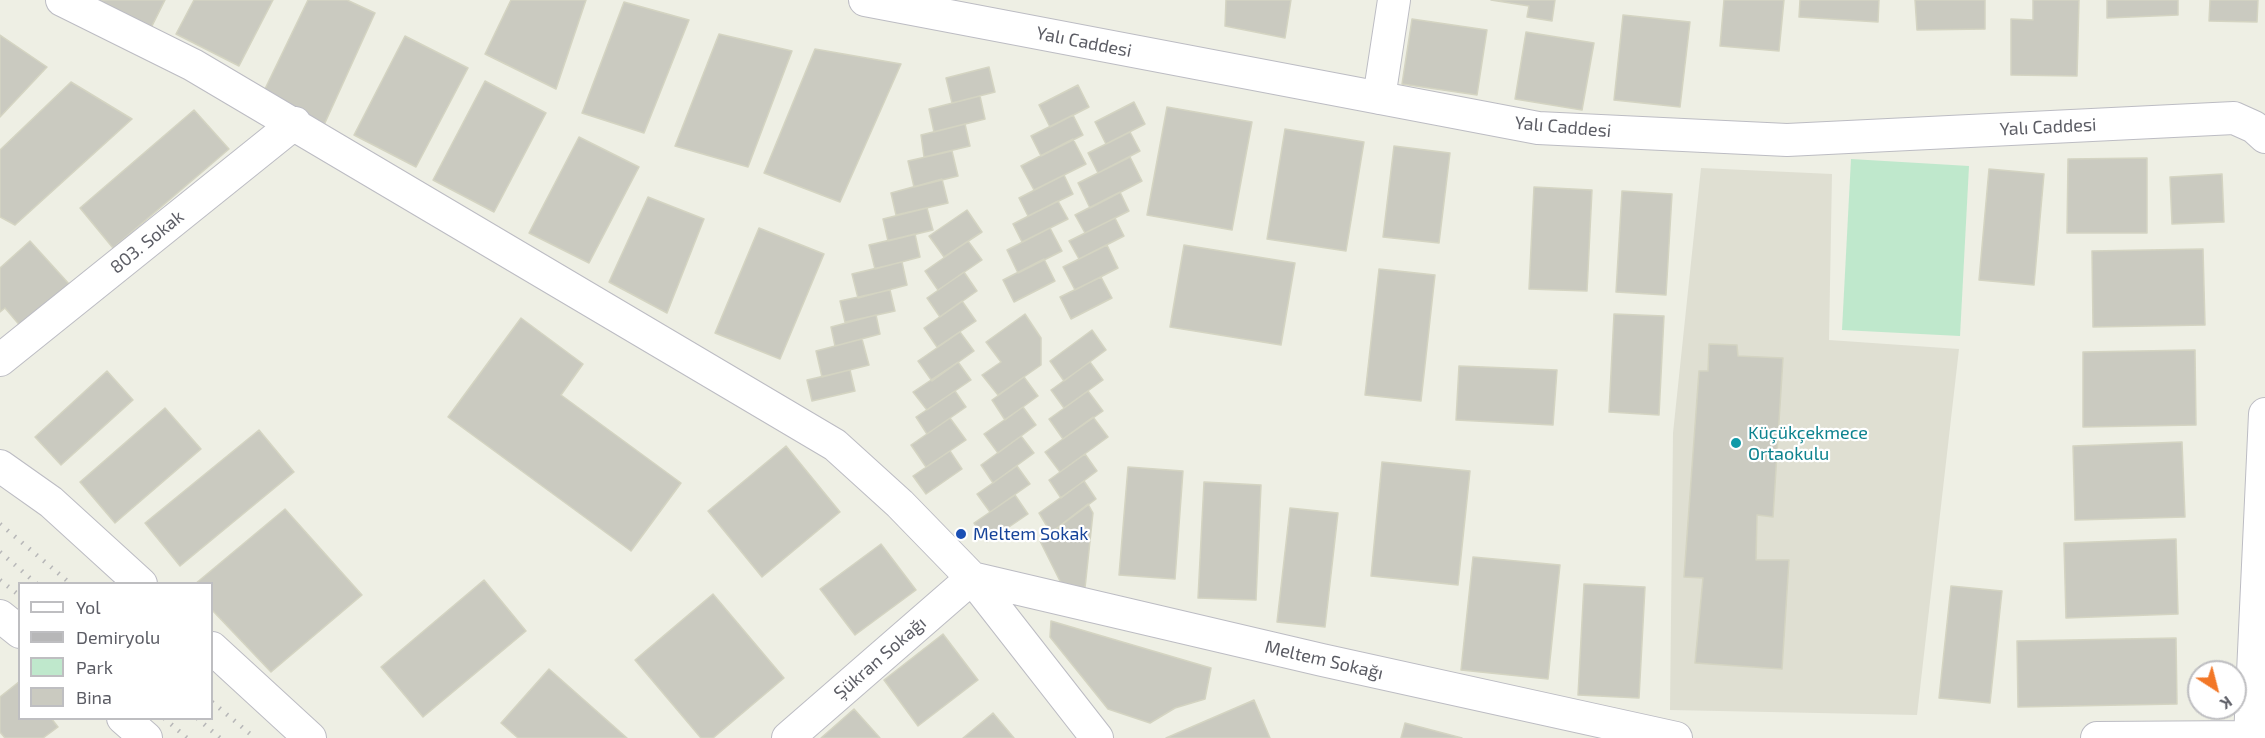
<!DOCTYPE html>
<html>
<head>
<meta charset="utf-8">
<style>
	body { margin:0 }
	#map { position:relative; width:2265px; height:738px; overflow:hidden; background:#eeefe4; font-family:"Exo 2",sans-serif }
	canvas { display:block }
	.legend { position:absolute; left:18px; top:582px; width:195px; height:138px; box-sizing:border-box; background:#fff; border:2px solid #bebec1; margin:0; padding:8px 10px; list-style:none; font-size:18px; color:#5c5d65 }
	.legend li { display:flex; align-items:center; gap:12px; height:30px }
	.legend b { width:30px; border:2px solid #bebec1 }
	.north { position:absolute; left:2187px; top:660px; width:60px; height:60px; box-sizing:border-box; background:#fff; border:2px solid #bebec1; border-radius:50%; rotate:144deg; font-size:16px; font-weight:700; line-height:24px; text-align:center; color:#5c5d65 }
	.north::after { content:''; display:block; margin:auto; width:21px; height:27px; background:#f27727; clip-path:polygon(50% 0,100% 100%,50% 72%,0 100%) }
</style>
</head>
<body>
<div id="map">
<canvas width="2265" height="738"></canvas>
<ul class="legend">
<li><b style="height:8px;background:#fff"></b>Yol</li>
<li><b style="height:8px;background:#b7b7b8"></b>Demiryolu</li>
<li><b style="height:16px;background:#bfe8cc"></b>Park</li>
<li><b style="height:16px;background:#cacac0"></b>Bina</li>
</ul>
<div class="north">K</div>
</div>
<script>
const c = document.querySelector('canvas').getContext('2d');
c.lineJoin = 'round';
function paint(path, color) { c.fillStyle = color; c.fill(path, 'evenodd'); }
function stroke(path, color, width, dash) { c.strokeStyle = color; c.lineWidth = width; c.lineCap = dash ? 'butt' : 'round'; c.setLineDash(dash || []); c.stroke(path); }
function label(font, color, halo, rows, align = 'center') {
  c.font = font + ' "Exo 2",sans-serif'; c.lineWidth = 4.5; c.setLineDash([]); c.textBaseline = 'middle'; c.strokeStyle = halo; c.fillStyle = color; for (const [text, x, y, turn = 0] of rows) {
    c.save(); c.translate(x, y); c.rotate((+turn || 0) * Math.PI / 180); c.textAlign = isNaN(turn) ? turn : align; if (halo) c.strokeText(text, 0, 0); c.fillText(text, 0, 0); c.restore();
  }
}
const education = new Path2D(`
	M1701 168 1832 174 1829 340 1959 349 1917 715 1670 710 1673 433Z`);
const green = new Path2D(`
	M1851 159 1969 166 1960 336 1842 330Z`);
const building = new Path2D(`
	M94 0H165L151 28Z
	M194 0H273L239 66 176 34Z
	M308 0H347L375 13 324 125 263 93Z
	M511 0H586L556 89 485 54Z
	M1226 0H1291L1285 38 1225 26Z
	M1491 0H1555L1552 21 1527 17 1529 6Z
	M1724 0H1784L1779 51 1720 46Z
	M1800 0H1879L1878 22 1799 17Z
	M1915 0H1985V29L1917 30Z
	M2033 0H2079L2077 76 2011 75V19L2033 20Z
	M2107 0H2178V15L2107 18Z
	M2210 0H2258L2257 22 2209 21Z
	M624 2 689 20 644 133 582 113Z
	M1623 15 1690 22 1680 107 1614 100Z
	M1412 19 1487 30 1477 95 1402 84Z
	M1526 32 1594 43 1582 110 1515 99Z
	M719 34 792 51 748 167 675 146Z
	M0 35 47 67 0 117Z
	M405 36 468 68 416 167 354 135Z
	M815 49 901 64 840 202 764 173Z
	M989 67 995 92 952 103 946 78Z
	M485 81 546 113 494 212 433 180Z
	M71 82 132 119 15 225 0 217V150Z
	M1078 85 1089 107 1050 127 1039 105Z
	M980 96 985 119 934 132 929 109Z
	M1134 102 1145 124 1106 144 1095 122Z
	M1167 107 1252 122 1232 230 1147 215Z
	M194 110 229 149 113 248 80 208Z
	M1073 115 1083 135 1041 156 1031 136Z
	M965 124 970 146 924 157 921 135Z
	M1285 129 1364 142 1346 251 1267 239Z
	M1130 132 1140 151 1098 173 1088 153Z
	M579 137 639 167 589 263 529 233Z
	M1073 139 1086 164 1034 190 1021 166Z
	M1394 146 1450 153 1439 243 1383 237Z
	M952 151 958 176 914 187 908 161Z
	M1130 157 1142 181 1090 208 1078 183Z
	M2147 158V233H2067L2068 159Z
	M1989 169 2044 174 2034 285 1979 280Z
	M2222 174 2224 222 2172 224 2170 177Z
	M1064 175 1073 194 1028 216 1019 198Z
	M942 179 948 203 896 215 891 193Z
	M1534 187 1592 190 1587 291 1529 289Z
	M1622 191 1672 194 1666 295 1616 292Z
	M1120 192 1129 211 1085 233 1075 215Z
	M648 197 704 219 667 313 609 282Z
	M1058 201 1068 219 1022 242 1013 224Z
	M927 208 933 230 888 241 883 219Z
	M967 210 982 232 944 257 929 236Z
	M1115 218 1124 236 1079 259 1069 241Z
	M759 228 824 254 780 359 715 333Z
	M1050 228 1062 251 1018 273 1007 250Z
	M915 234 920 257 875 269 869 245Z
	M30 241 70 285 22 328 5 308 0 312V268Z
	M968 241 982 260 938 290 925 271Z
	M1107 245 1118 268 1075 290 1063 267Z
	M1184 245 1295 263 1281 345 1170 327Z
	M2203 249 2205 325 2093 327 2092 251Z
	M1044 259 1055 281 1014 302 1003 280Z
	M902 262 907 285 858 298 852 274Z
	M1379 269 1435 275 1421 401 1365 395Z
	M964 272 977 291 940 317 927 298Z
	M1101 277 1112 298 1071 319 1060 297Z
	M890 290 895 311 845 322 840 301Z
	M962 301 976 321 937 347 924 328Z
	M1025 314 1041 338V365L998 395 982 375 1001 362 986 342Z
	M1614 314 1664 316 1659 415 1609 412Z
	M876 315 880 334 835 346 831 327Z
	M521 318 583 364 561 395 681 483 631 551 448 417Z
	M1092 330 1106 350 1064 381 1050 361Z
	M960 332 974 351 932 381 918 361Z
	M862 339 869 365 822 377 816 351Z
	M1709 344 1737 345 1738 356 1783 358 1773 517 1757 515 1756 560H1789L1782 669 1695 663 1703 578 1684 577 1699 371H1708Z
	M2195 350 2196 425 2083 427V352Z
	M958 362 971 380 927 410 913 392Z
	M1090 362 1103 380 1064 408 1051 390Z
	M1459 366 1557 370 1553 425 1456 420Z
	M850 370 855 391 812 401 807 380Z
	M107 371 133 400 61 465 35 437Z
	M1024 377 1038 396 1005 420 992 400Z
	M955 391 966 407 927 434 916 417Z
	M1088 391 1103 411 1063 439 1049 419Z
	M1023 407 1036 425 998 453 984 434Z
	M165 408 201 449 115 523 80 482Z
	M1093 417 1108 437 1060 472 1045 452Z
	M950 418 966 440 926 467 911 445Z
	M259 430 294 472 180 566 145 523Z
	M1021 436 1034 453 993 483 981 465Z
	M2182 442 2185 517 2075 520 2073 446Z
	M786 446 840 512 762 577 708 511Z
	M950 451 962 469 926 494 913 476Z
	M1085 454 1097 471 1061 498 1049 480Z
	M1382 462 1470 471 1458 585 1371 576Z
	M1017 466 1030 484 990 512 977 494Z
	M1128 467 1183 471 1175 579 1119 575Z
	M1084 481 1096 499 1051 533 1039 513Z
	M1204 482 1261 485 1256 600 1198 598Z
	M1015 495 1028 514 987 542 974 523Z
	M1088 504 1093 513 1085 588 1062 585 1040 541Z
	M1290 508 1338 513 1325 627 1277 622Z
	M285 509 362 595 271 672 212 610V584H195Z
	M2176 539 2178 614 2066 618 2064 543Z
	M881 544 916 590 855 635 820 589Z
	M1473 557 1560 565 1548 679 1461 670Z
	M484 580 526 631 423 717 381 667Z
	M1584 584 1645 587 1639 698 1578 695Z
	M1951 586 2002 591 1990 703 1939 698Z
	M713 594 784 678 713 738H701L635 660Z
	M1051 621 1211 668 1205 699 1175 708 1150 723 1108 709 1050 637Z
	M943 634 978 680 918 726 884 680Z
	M2176 638 2177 704 2018 707 2017 641Z
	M549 669 627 738H518L501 723Z
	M20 681V718H51L58 727 43 738H5L0 732V697Z
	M1254 700 1270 738H1166Z
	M854 709 880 738H821Z
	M993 713 1014 738H963Z
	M1405 723 1462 738H1401Z`);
const minor = new Path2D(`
	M62 0 193 65 835 445 900 504 972 578 1097 738
	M865 0 1538 128 1787 140 2234 118 2254 127 2265 137
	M1379 98 1394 0
	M0 360 295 123
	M0 466 51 502 141 584
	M0 616 20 632
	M212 648 310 738
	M123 718 146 738
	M788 738 972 578 1322 660 1676 738
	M2097 738 2249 737
	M2250 738 2265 414`);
const rail = new Path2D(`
	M0 524 71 584
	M0 552 37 584
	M0 580 20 596
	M212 702 255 738
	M164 718 187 738
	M197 718 220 738`);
const markers = [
	[1736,443,6,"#0f9aa8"],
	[961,534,6,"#1a4fb4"]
];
const streetNames = [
	["Yalı Caddesi",1084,42,11],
	["Yalı Caddesi",1563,127,5],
	["Yalı Caddesi",2048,127,-3],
	["803. Sokak",147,242,-39],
	["Şükran Sokağı",880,658,-41],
	["Meltem Sokağı",1324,660,13]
];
const cultureNames = [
	["Küçükçekmece",1748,433],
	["Ortaokulu",1748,454]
];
const transitNames = [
	["Meltem Sokak",973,534]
];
paint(education, '#dfdfd2');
paint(green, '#bfe8cc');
paint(building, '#cacac0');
stroke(building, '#d4d4c2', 1.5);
stroke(minor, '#bcbcc3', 34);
stroke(minor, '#fff', 32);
stroke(rail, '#b7b7b8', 4.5, [1.5, 8]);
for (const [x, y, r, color] of markers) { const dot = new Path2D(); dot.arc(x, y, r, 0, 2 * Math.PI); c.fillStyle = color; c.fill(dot); stroke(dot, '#fff', 2); }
label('18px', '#5c5d65', '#fff', streetNames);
label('18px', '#0d838f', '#fff', cultureNames, 'left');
label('18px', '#164399', '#fff', transitNames, 'left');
</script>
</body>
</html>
